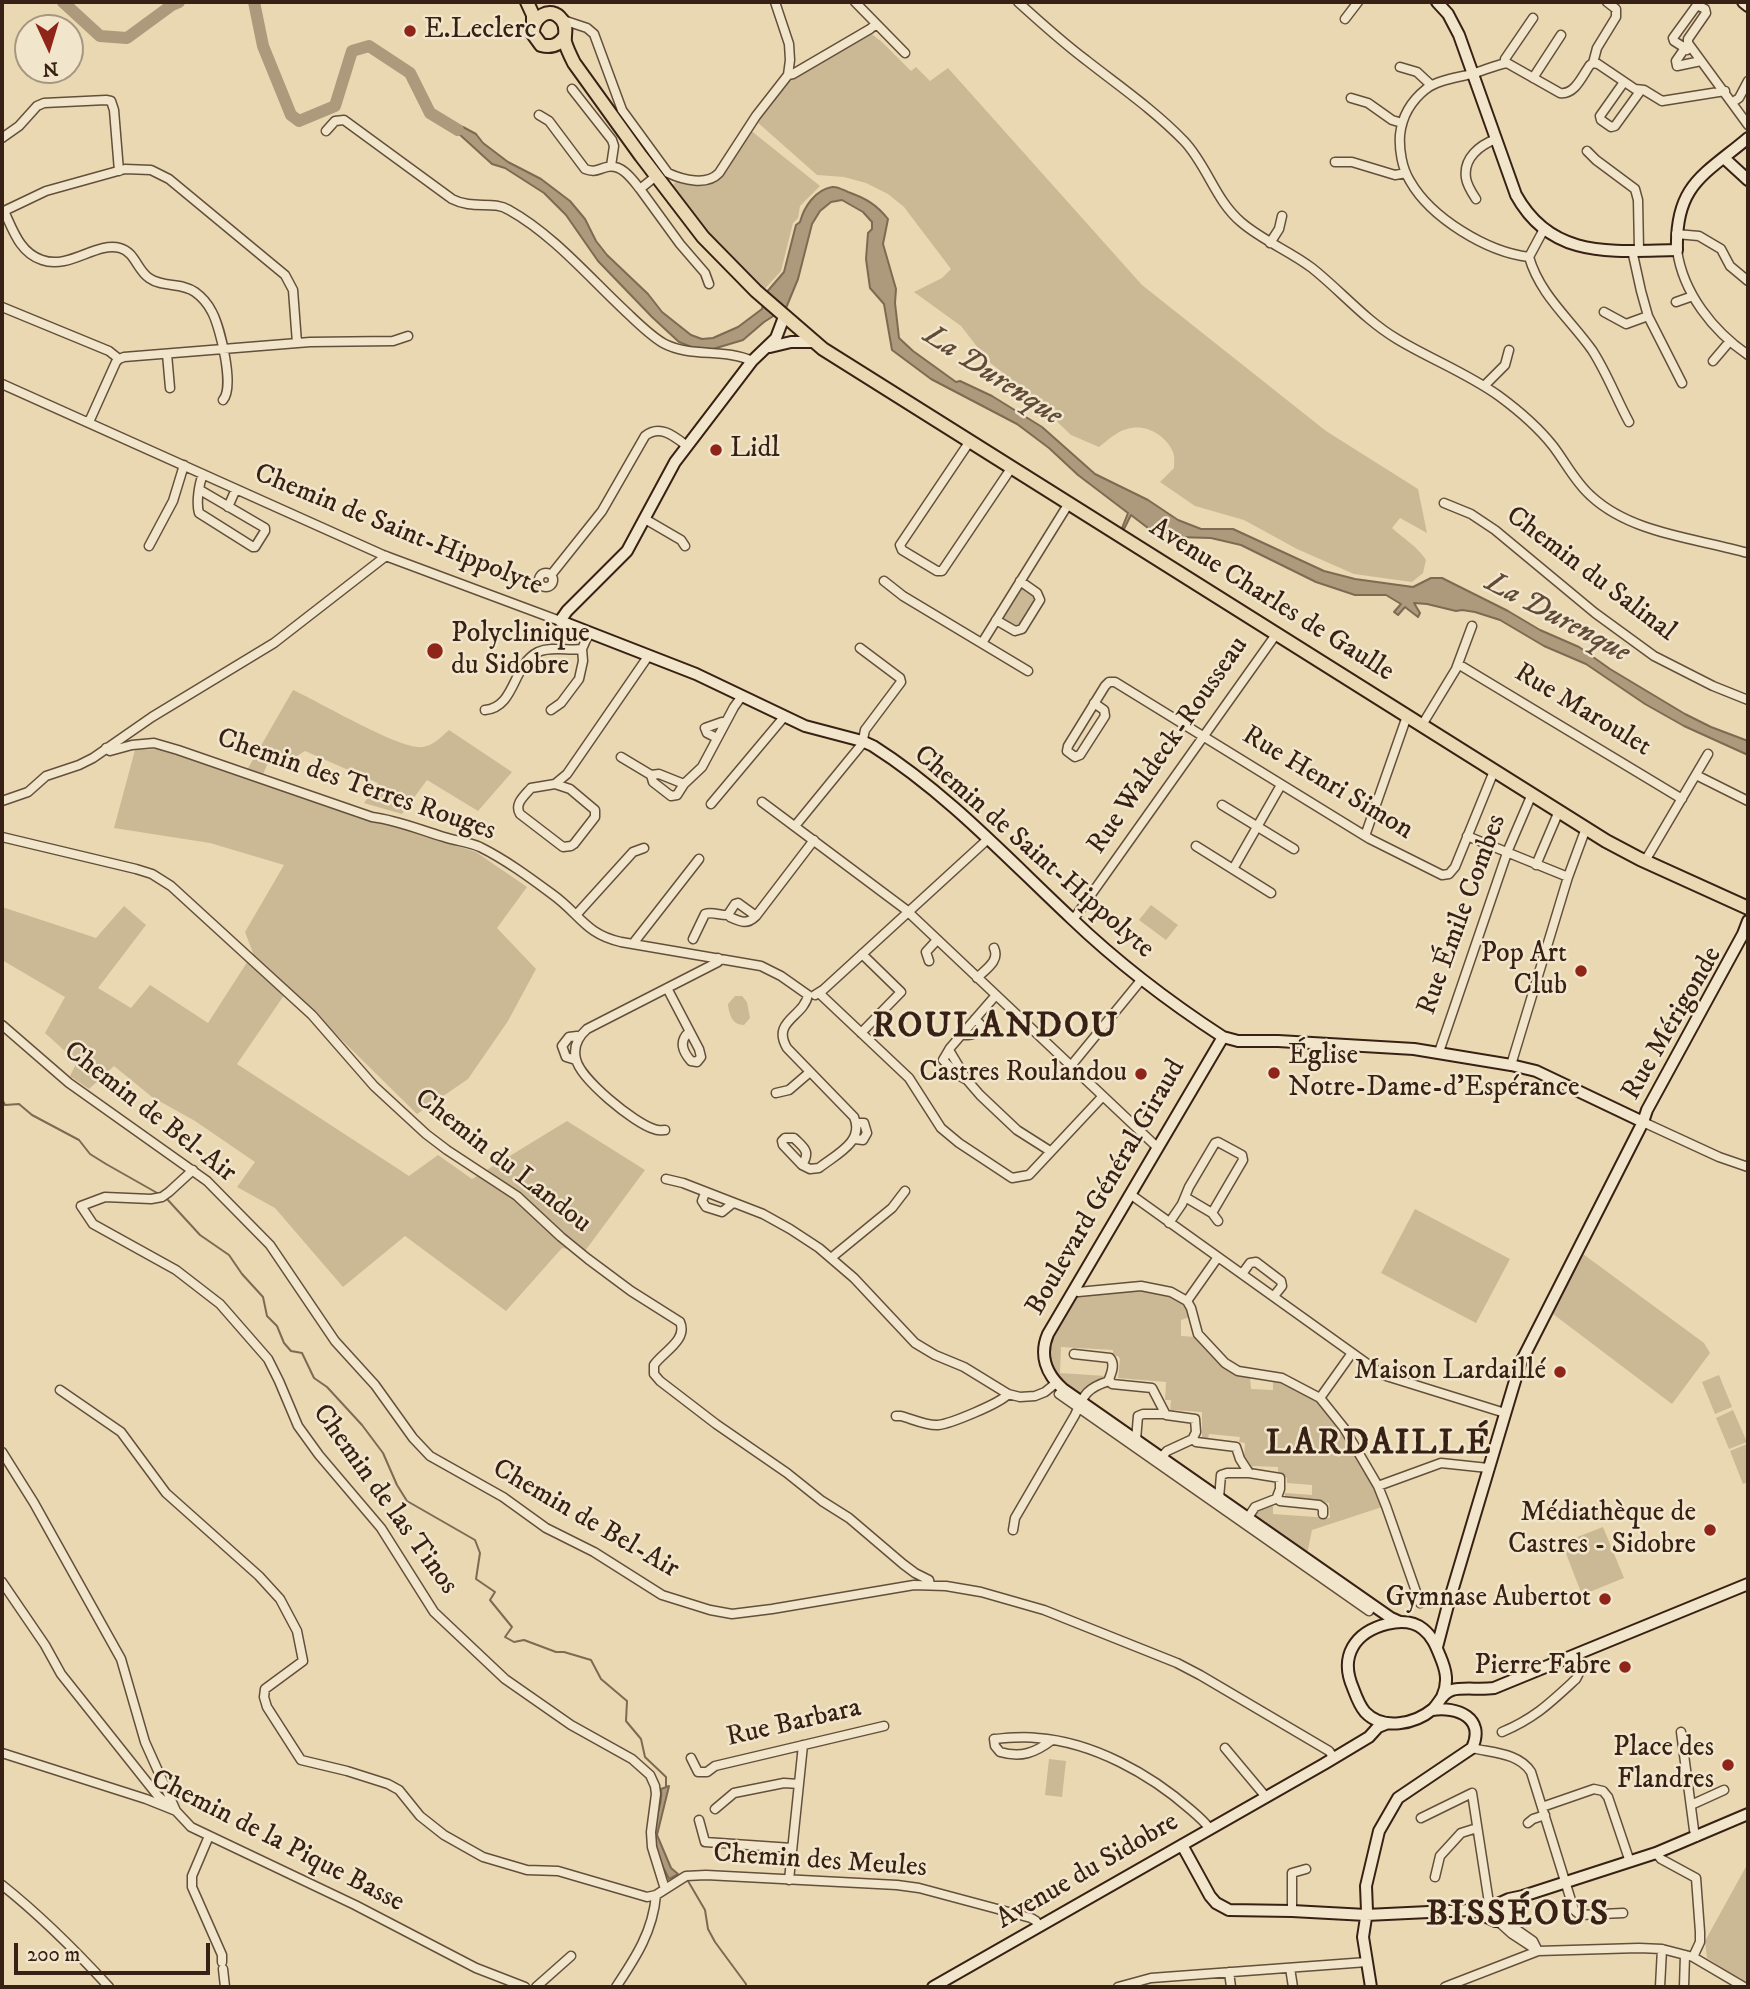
<!DOCTYPE html>
<html>
<head>
<meta charset="utf-8">
<style>
	body { margin:0 }
	#map { position:relative; width:1750px; height:1989px; overflow:hidden; background:#e9d8b1; font-family:"IM FELL DW Pica",serif }
	canvas { display:block }
	.frame { position:absolute; inset:0; border:4px solid #382114; pointer-events:none }
	.north { position:absolute; left:14px; top:14px; width:70px; height:70px; box-sizing:border-box; background:#f1e6cc; border:2px solid #a79782; border-radius:50%; rotate:176deg; font-size:19px; font-weight:700; line-height:28px; text-align:center; color:#382114 }
	.north::after { content:''; display:block; margin:auto; width:24px; height:32px; background:#8f2418; clip-path:polygon(50% 0,100% 100%,50% 72%,0 100%) }
	.scale { position:absolute; left:14px; top:1943px; width:196px; height:32px; box-sizing:border-box; border:4px solid #382114; border-top:0; padding-left:9px; font-size:21px; line-height:24px; white-space:nowrap; color:#382114; -webkit-text-stroke:5px #f1e6cc; paint-order:stroke }
</style>
</head>
<body>
<div id="map">
<canvas width="1750" height="1989"></canvas>
<div class="frame"></div>
<div class="north">N</div>
<div class="scale">200 m</div>
</div>
<script>
const c = document.querySelector('canvas').getContext('2d');
c.lineJoin = 'round';
function paint(path, color) { c.fillStyle = color; c.fill(path, 'evenodd'); }
function stroke(path, color, width, dash) { c.strokeStyle = color; c.lineWidth = width; c.lineCap = dash ? 'butt' : 'round'; c.setLineDash(dash || []); c.stroke(path); }
function label(font, color, halo, rows, align = 'center') {
  c.font = font + ' "IM FELL DW Pica",serif'; c.lineWidth = 5; c.setLineDash([]); c.textBaseline = 'middle'; c.strokeStyle = halo; c.fillStyle = color; for (const [text, x, y, turn = 0] of rows) {
    c.save(); c.translate(x, y); c.rotate((+turn || 0) * Math.PI / 180); c.textAlign = isNaN(turn) ? turn : align; if (halo) c.strokeText(text, 0, 0); c.fillText(text, 0, 0); c.restore();
  }
}
const green = new Path2D(`
	M869 32 882 42 911 71 916 67 930 81 948 68 1142 285 1326 431 1418 489 1427 533 1400 518 1392 528C1404 539 1417 546 1426 560L1423 573 1412 582 1354 574 1297 549 1244 520 1195 506 1160 482 1174 468C1174 463 1175 457 1173 452 1166 435 1145 423 1127 429 1116 432 1108 440 1099 447L1071 435 1020 386 989 362 961 326 914 292 942 278 951 269 904 207 888 194 866 183 844 177 817 175 756 121 788 79Z
	M749 129 820 186 800 206 798 218 793 223 781 271 762 292 712 240 674 191 673 185 677 180C685 182 696 185 705 185 723 183 740 145 749 129Z
	M1023 587 1035 594 1036 600 1020 627 1015 628 1002 621Z
	M293 690C318 701 400 750 422 747 433 746 441 737 449 730L512 772 478 811 427 780 402 814 364 803 378 783 305 751 291 760 271 756 260 781 267 785 476 852 527 887 497 928 536 969 508 1021 468 1079 417 1114 289 988 237 1064 409 1176 438 1155 472 1179 567 1121 645 1170 585 1251 562 1248 506 1311 405 1236 343 1287 275 1208 237 1187 255 1162 195 1121 152 1097 114 1066 89 1089 70 1076 77 1062 45 1033 65 997 2 960V907L96 938 124 906 146 925 98 988 131 1008 150 985 208 1023 253 953 245 932 284 865 210 843 114 828 135 750 159 749 247 770Z
	M1151 905 1178 925 1166 940 1139 920Z
	M735 996H742L747 1002 750 1018 744 1025C732 1025 729 1014 728 1004Z
	M1415 1209 1510 1259 1476 1323 1381 1273Z
	M1583 1254 1704 1343 1710 1353 1672 1404 1553 1314Z
	M1141 1289 1167 1293 1185 1303 1190 1317 1181 1320V1336L1196 1337C1213 1358 1223 1369 1250 1378L1251 1389 1273 1390V1380C1286 1385 1301 1390 1313 1398 1339 1416 1369 1477 1382 1507L1312 1530 1307 1554 1253 1517C1258 1508 1264 1505 1273 1505V1514L1330 1518 1329 1503 1285 1499V1493L1312 1495V1485L1287 1483V1478L1278 1473V1467L1253 1466V1471L1244 1458 1245 1443 1239 1442 1240 1437 1209 1434 1208 1439H1202V1412L1174 1410 1170 1413 1171 1400H1165L1166 1382 1118 1378 1120 1359 1118 1356H1113V1350L1061 1347 1060 1373 1105 1376 1088 1387 1079 1397 1052 1374 1047 1348 1050 1340 1074 1295Z
	M1719 1375 1732 1407 1715 1414 1702 1382Z
	M1733 1410 1747 1442 1729 1449 1716 1418Z
	M1747 1444 1748 1482 1743 1484 1730 1451Z
	M1603 1527 1624 1578 1582 1595 1562 1543Z
	M1049 1759 1066 1761 1062 1797 1045 1795Z
	M1748 1863V1987L1719 1971 1721 1967 1707 1958 1705 1941Z`);
const water = new Path2D(`
	M442 121 463 127 476 134 483 143 508 162 541 179 570 201 585 219 596 241 607 255 648 294 662 312 691 335 702 339 713 338 738 327 762 309 766 293 784 272 796 225 800 222C804 207 815 190 832 187 837 186 843 190 848 192 865 198 876 204 888 219L883 244 896 289 895 303 899 338 913 351 956 382 960 381 992 396 1042 427 1095 474 1148 500 1178 520 1201 529H1233L1324 571 1355 579 1413 587 1431 578H1442L1508 611 1540 630 1579 647 1610 669 1685 714 1711 727 1748 741V755L1684 726 1645 704 1586 664 1544 646 1500 620 1475 612 1462 610 1456 611 1427 604 1414 603 1420 613 1418 617 1405 607 1398 615 1394 612 1401 604 1386 595H1355L1316 582 1241 545 1211 538 1177 537 1156 528H1148L1131 515 1124 529 1122 528 1128 513 1078 475 1049 448 1017 424 931 379 892 350 884 304 870 288 866 259 868 233 872 229V222L863 212 842 200 831 202 820 211 812 224 798 279 786 308 764 322 743 340 713 349 694 348 679 342 652 317 598 261 566 215 544 193 505 168 492 164 458 133Z
	M669 1786 657 1835 671 1868 678 1874 669 1879C662 1865 651 1845 653 1829 656 1815 663 1803 661 1789Z`);
const stream = new Path2D(`
	M2 1099 5 1105 19 1104 32 1115 79 1140 90 1154 106 1164 159 1194
	M167 1199 200 1235 229 1255 242 1274 263 1297 267 1316 277 1326 284 1343 291 1351 302 1353 314 1378 327 1387 362 1425 383 1453 397 1485 407 1501 475 1540 480 1553 476 1579 495 1592 490 1600 512 1627 505 1637 514 1642 524 1640 556 1652H564L591 1660 601 1679 627 1701 626 1721 641 1739 645 1757 666 1777V1786
	M688 1881 705 1910 708 1929 715 1942 746 1984V1987`);
const river = new Path2D(`
	M63 2 100 36 127 38 172 5 179 2
	M254 2 263 46 291 115 299 121 335 106 352 51 369 46 410 73 430 113 458 130`);
const street = new Path2D(`
	M855 2 905 53
	M1018 2C1040 22 1062 42 1086 60 1119 86 1154 110 1184 141 1207 165 1215 200 1241 222 1263 241 1290 251 1312 268 1341 291 1365 320 1397 339 1430 359 1467 373 1499 396 1518 410 1538 427 1553 446 1566 463 1575 482 1591 496 1632 534 1696 538 1748 553
	M1697 5 1705 9 1706 13 1688 39V43L1685 48 1674 41 1673 38Z
	M1345 19 1358 2
	M563 20 587 28 594 34 622 110 668 173C683 180 707 186 719 173L756 116 788 75 790 60 789 44 775 2
	M1688 43 1748 125
	M1687 50 1685 48 1676 61 1677 66 1701 61
	M1505 63V59L1533 18
	M1593 63 1597 48 1616 17V9L1607 2
	M1400 67 1417 72 1431 85
	M788 75 793 74 870 29 876 24
	M1533 78 1561 35
	M1624 82 1600 116 1601 120 1611 127 1615 126 1641 90
	M572 89 612 140 614 146 611 166
	M1351 98 1368 103 1392 120 1402 123
	M1733 102 1739 98 1748 81
	M539 115 549 121 585 169C595 173 598 169 607 167 622 164 632 179 640 189
	M326 131 335 121 344 120 452 199C473 210 493 200 509 210 552 234 587 275 622 308 635 320 648 334 663 343 690 358 725 348 752 361
	M2 138 19 126 37 106 44 103 106 100 111 101 114 110 119 171
	M1587 151 1596 160 1635 189 1638 200 1639 250
	M1335 162H1352L1395 175 1406 173
	M656 176 640 189 680 244 705 273 709 284
	M1476 199C1472 193 1467 185 1466 178 1463 158 1480 145 1496 139
	M4 211C13 230 20 253 42 260 69 270 97 241 120 248 135 252 137 270 149 278 163 288 181 282 195 292 202 297 208 304 212 312 220 327 235 387 223 400
	M2 212 46 191 125 169 151 170 169 179 285 275 293 290 297 343
	M1676 234 1699 236 1721 249 1730 266 1748 281
	M1270 243 1279 229 1282 216
	M1632 250 1641 291 1648 316 1682 383
	M1677 250C1683 293 1713 331 1748 355
	M1529 257C1487 252 1431 218 1410 181 1402 168 1399 150 1400 135 1402 116 1411 101 1426 89 1438 80 1456 78 1471 74 1483 71 1495 65 1507 63L1560 93C1575 95 1582 76 1590 65L1593 63 1598 64 1635 89 1644 90 1662 101 1725 91
	M1529 257C1540 295 1570 319 1592 350 1607 373 1616 398 1629 422
	M1529 257 1544 229
	M1676 302 1693 296
	M2 307 109 351 119 359
	M1604 312 1626 324 1648 316
	M167 354 170 388
	M1713 361 1730 341
	M2 384 383 555 560 621
	M1484 386 1505 365 1509 350
	M89 422 116 362 119 359 124 357 310 342 393 341 408 336
	M970 441 900 545 902 550 937 571H942L1012 467
	M200 490 265 528V531L255 547H253L199 513C196 502 199 484 203 474
	M1444 503 1471 514 1495 530 1595 613 1654 656 1713 686 1748 700
	M228 507 236 489
	M645 519 681 540 685 546
	M149 546 173 501 184 465
	M539 580a7 7 0 1 1 14 0a7 7 0 1 1-14 0Z
	M551 575 602 511 645 436C660 424 674 436 687 446
	M884 581 903 596 1028 671
	M996 620 1015 631 1022 629 1040 600 1037 593 1020 581
	M982 643 1069 503
	M1458 664 1682 799
	M1094 703 1104 710 1105 716 1080 755 1075 757 1067 751 1068 746 1105 686 1109 682H1115L1370 839 1442 875 1449 874 1455 867 1494 771
	M485 710C516 707 512 665 538 652 551 646 569 651 582 649
	M551 710 561 703 579 679 583 661 582 649 589 633
	M1422 725 1456 669 1472 626
	M717 738 707 733 705 728 722 722 725 723
	M106 748 110 751 132 745 154 743 178 750 372 817C397 820 420 830 444 837 456 841 469 842 480 847 506 860 529 877 552 894 580 914 585 934 621 942L761 966 781 976 808 995
	M621 757 651 775
	M1696 775 1748 801
	M555 784 570 789 595 810V817L574 844 571 846 563 847 520 814C514 804 524 796 531 788L555 784 567 774 649 655
	M684 784 677 795 671 796 653 782 651 775 659 774 684 784 702 767 734 707 742 696
	M2 801 28 792 46 776 79 765 93 758 152 717 274 643 386 556
	M762 802 905 909 1158 1148
	M711 804 784 717
	M1222 805 1294 849
	M795 826 862 744 865 730 901 682 900 678 860 648
	M1365 836 1407 716
	M1467 836 1568 877
	M2 837 136 869 152 874 171 886 312 1015 374 1086 426 1134 447 1150 517 1196 561 1237 588 1259 631 1291 680 1322C688 1340 663 1352 654 1365V1374L660 1381 716 1424 787 1473 822 1501 849 1518 903 1564 915 1573 929 1580 930 1585
	M1196 846 1271 893
	M1645 861 1708 754
	M1536 865 1559 811
	M1233 869 1281 785
	M576 915 633 852 644 848
	M756 916C747 925 741 922 730 917L729 913 735 904 738 903 756 916 814 840
	M1073 920 1277 633
	M693 939 705 914C712 911 721 916 729 915
	M634 944 635 941 699 859
	M929 961 926 952 937 940
	M977 978C986 969 1000 961 994 948
	M667 988 699 1049 701 1057 697 1062 691 1061C682 1051 679 1041 689 1032
	M819 993 909 1078 941 1128 959 1143 1012 1178 1029 1175 1102 1097
	M815 995 823 990 988 839
	M996 995 950 1048 943 1060 958 1075 967 1080 980 1095 1017 1130 1050 1151
	M2 1025 69 1083 207 1181 270 1245 335 1341 375 1385 413 1438 430 1456 503 1497 546 1528 594 1552 662 1595 710 1610 732 1614 772 1609 914 1585 946 1586 981 1592 1044 1610 1177 1663 1200 1675 1329 1751 1334 1758
	M861 1033 901 992 862 954
	M963 1033C969 1038 976 1033 981 1029L982 1026 975 1019
	M949 1050 967 1080
	M1439 1052 1508 850 1532 794
	M576 1060 566 1057 562 1046 569 1037 577 1036 579 1038
	M1511 1065 1568 877 1586 828
	M1070 1067 1142 979
	M776 1093 789 1090 810 1072
	M1643 1122 1719 1157 1748 1167
	M665 1130C660 1130 658 1131 654 1129 634 1123 580 1079 576 1059 573 1047 578 1037 587 1029L718 962V958
	M855 1139 863 1140 867 1133 864 1123H857
	M802 1165 783 1145 782 1141 785 1138H794C804 1148 811 1151 802 1165L810 1169 819 1168C835 1155 865 1142 854 1117L787 1048C771 1021 804 1017 808 995
	M193 1170 169 1192 162 1197 151 1199 105 1197 81 1206 93 1224 176 1270 220 1304 268 1359 279 1381 298 1426 319 1455 381 1528 434 1612 505 1679 571 1725 632 1759 650 1775 655 1786 656 1794 651 1832 652 1847 665 1889
	M666 1179 683 1183 763 1214 790 1229 819 1248 854 1278 915 1343 935 1355 964 1367 1008 1394 1020 1397 1035 1396 1045 1392 1056 1383
	M705 1193 702 1201 706 1207 722 1212 733 1203
	M1130 1194 1383 1375 1505 1413
	M1185 1197 1212 1213 1218 1221
	M1169 1223 1182 1204 1189 1187 1215 1143 1218 1142 1242 1155 1243 1160 1212 1213
	M831 1258 892 1208 905 1191
	M1242 1274 1250 1263 1256 1262 1281 1281 1282 1286 1274 1296
	M1074 1290 1078 1292 1141 1286 1171 1292 1187 1301 1191 1308 1198 1334 1225 1363 1238 1371 1282 1378 1320 1398 1344 1428 1378 1486 1386 1506 1420 1603
	M1187 1301 1218 1257
	M1074 1354 1110 1358C1115 1364 1112 1372 1109 1379L1112 1384 1152 1388 1166 1415 1195 1419 1196 1432 1193 1438 1196 1442 1236 1447 1240 1459 1249 1473 1280 1478V1489L1277 1497 1280 1501 1319 1505 1323 1508V1514
	M60 1390 121 1432 166 1493 259 1576 280 1599 297 1631 303 1661 265 1689 264 1697 267 1707 301 1760 347 1771 388 1784 399 1790 420 1816 444 1835 483 1857 527 1870 558 1871 647 1897 656 1895
	M1059 1394 1369 1611
	M1320 1398 1352 1353
	M896 1416H901C912 1419 927 1426 938 1425 950 1424 1001 1403 1008 1394
	M1136 1440 1138 1416 1143 1414H1165
	M2 1452 34 1503 121 1659 145 1742 176 1811
	M1158 1461 1167 1451 1193 1439
	M1378 1486 1441 1463 1488 1468
	M1219 1498 1221 1475 1227 1473H1249
	M1245 1522 1255 1507 1278 1498
	M1013 1530 1015 1518 1075 1415C1084 1394 1087 1388 1109 1381
	M2 1582 45 1645 61 1674 158 1796 171 1807
	M1502 1732C1535 1718 1550 1703 1576 1679L1579 1673 1572 1656
	M1681 1732 1694 1830 1696 1837
	M1052 1740C1035 1753 1021 1758 1000 1752L995 1746 994 1739C1008 1738 1023 1736 1037 1738 1093 1742 1150 1774 1191 1810 1198 1816 1205 1822 1210 1829
	M1225 1748 1266 1797
	M1472 1748C1493 1753 1519 1753 1531 1772L1574 1910 1580 1915 1623 1913
	M2 1753 146 1799 176 1811 191 1827 355 1905 476 1968 525 1987
	M691 1758 698 1772H707L715 1766 884 1726
	M1691 1805 1724 1790
	M1542 1807 1594 1789 1603 1791 1608 1797 1630 1862
	M715 1809 734 1793 784 1783 799 1784
	M1421 1818 1472 1793 1489 1903 1492 1906
	M699 1820 705 1842 792 1848
	M1528 1823 1533 1819 1545 1815
	M209 1836 192 1876V1887L222 1955V1962
	M1656 1853 1661 1859 1696 1878 1700 1932V1942L1693 1957
	M1435 1877 1440 1856 1461 1833 1477 1828
	M789 1880 803 1745
	M2 1885C41 1916 76 1951 109 1987
	M1292 1911V1873L1306 1869
	M1505 1915 1513 1927 1533 1941 1537 1949
	M1495 1921 1501 1924 1512 1934 1538 1951
	M1290 1968 1293 1987
	M223 1969 225 1987
	M1229 1972 1231 1987
	M536 1987 571 1956
	M616 1987C636 1957 653 1931 656 1895L686 1876 706 1875 897 1885 919 1888 1031 1918 1036 1921 1039 1927
	M1118 1987 1151 1978 1367 1962
	M1445 1987 1538 1951 1639 1948 1662 1949 1693 1957 1744 1987
	M1660 1987 1662 1949
	M1684 1987 1685 1955`);
const secondary = new Path2D(`
	M1437 2 1448 14 1459 35 1516 195C1552 260 1612 251 1677 250 1675 185 1704 175 1748 138
	M1743 2 1748 6
	M1724 158 1748 180
	M784 317 776 338 752 361 675 462 627 551 567 611 560 621 696 674 805 726 862 741 873 746C947 793 1007 858 1071 918 1117 962 1169 1002 1223 1037L1238 1041H1278L1414 1049 1511 1065 1536 1071 1643 1122
	M770 347 791 342H815
	M1223 1037 1048 1334C1039 1355 1046 1374 1063 1389L1391 1618 1400 1622
	M1437 1647 1448 1605 1520 1364 1643 1122 1647 1110 1743 934 1748 921
	M1442 1697C1449 1682 1446 1670 1440 1656 1436 1646 1432 1636 1423 1629 1413 1621 1399 1621 1387 1624 1355 1632 1339 1656 1353 1688 1356 1696 1359 1705 1365 1712 1383 1731 1415 1724 1433 1709 1440 1702 1442 1693 1452 1690 1462 1687 1481 1690 1494 1688L1748 1584
	M1182 1845 1210 1896 1216 1903 1229 1910 1292 1911 1366 1915 1471 1910 1491 1907 1509 1899 1523 1896 1656 1853 1748 1814
	M1474 1911 1495 1921H1500L1504 1917 1509 1904 1516 1898
	M933 1987 1324 1764 1369 1737 1378 1727 1388 1723
	M1371 1987 1363 1937 1367 1911 1366 1886 1379 1831 1398 1798 1472 1748C1486 1718 1457 1706 1432 1710`);
const primary = new Path2D(`
	M527 2 533 15V24
	M565 36C559 45 552 48 541 45L533 34C532 18 550 4 562 20 568 27 564 34 565 42 567 49 571 57 574 63L641 156 703 237 756 291 823 349 1606 841 1640 859 1748 908`);
const markers = [
	[410,31,7,"#8f2418"],
	[716,450,7,"#8f2418"],
	[435,651,9,"#8f2418"],
	[1581,971,7,"#8f2418"],
	[1274,1073,7,"#8f2418"],
	[1141,1074,7,"#8f2418"],
	[1560,1372,7,"#8f2418"],
	[1710,1530,7,"#8f2418"],
	[1605,1599,7,"#8f2418"],
	[1625,1667,7,"#8f2418"],
	[1728,1765,7,"#8f2418"]
];
const poiNames = [
	["E.Leclerc",424,31,"left"],
	["Lidl",730,450,"left"],
	["Polyclinique",451,635,"left"],
	["du Sidobre",451,667,"left"],
	["Pop Art",1567,955],
	["Club",1567,987],
	["Église",1288,1057,"left"],
	["Notre-Dame-d'Espérance",1288,1089,"left"],
	["Castres Roulandou",1127,1074],
	["Maison Lardaillé",1546,1372],
	["Médiathèque de",1696,1514],
	["Castres - Sidobre",1696,1546],
	["Gymnase Aubertot",1591,1599],
	["Pierre Fabre",1611,1667],
	["Place des",1714,1749],
	["Flandres",1714,1781]
];
const streetNames = [
	["Chemin de Saint-Hippolyte",398,531,22],
	["Chemin du Salinal",1590,575,37],
	["Avenue Charles de Gaulle",1271,601,32],
	["Rue Maroulet",1582,711,31],
	["Rue Waldeck-Rousseau",1169,746,-55],
	["Rue Henri Simon",1327,784,31],
	["Chemin des Terres Rouges",356,786,19],
	["Chemin de Saint-Hippolyte",1033,853,41],
	["Rue Émile Combes",1463,915,-70],
	["Rue Mérigonde",1673,1024,-60],
	["Chemin de Bel-Air",149,1113,38],
	["Chemin du Landou",502,1162,38],
	["Boulevard Général Giraud",1107,1188,-60],
	["Chemin de las Tinos",384,1500,54],
	["Chemin de Bel-Air",585,1520,30],
	["Rue Barbara",794,1724,-13],
	["Chemin de la Pique Basse",277,1842,27],
	["Chemin des Meules",820,1862,4],
	["Avenue du Sidobre",1088,1872,-30]
];
const waterNames = [
	["La Durenque",992,377,33],
	["La Durenque",1557,619,28]
];
const districtNames = [
	["ROULANDOU",996,1029],
	["LARDAILLÉ",1379,1446],
	["BISSÉOUS",1518,1917]
];
paint(green, '#cbb996');
paint(water, '#ad9a7c');
stroke(water, '#7e6a52', 2);
stroke(stream, '#7e6a52', 2);
stroke(river, '#ad9a7c', 12);
stroke(street, '#644f3b', 11);
stroke(secondary, '#382114', 14);
stroke(primary, '#382114', 16);
stroke(street, '#f1e6cc', 8);
stroke(secondary, '#f1e6cc', 10);
stroke(primary, '#e9d8b1', 12);
for (const [x, y, r, color] of markers) { const dot = new Path2D(); dot.arc(x, y, r, 0, 2 * Math.PI); c.fillStyle = color; c.fill(dot); stroke(dot, '#f1e6cc', 2.5); }
label('28px', '#382114', '#f1e6cc', poiNames, 'right');
label('28px', '#382114', '#f1e6cc', streetNames);
label('italic 30px', '#614b38', '#f1e6cc', waterNames);
c.letterSpacing = '2px';
label('bold 35px', '#382114', '#f1e6cc', districtNames);
c.letterSpacing = '0px';
</script>
</body>
</html>
